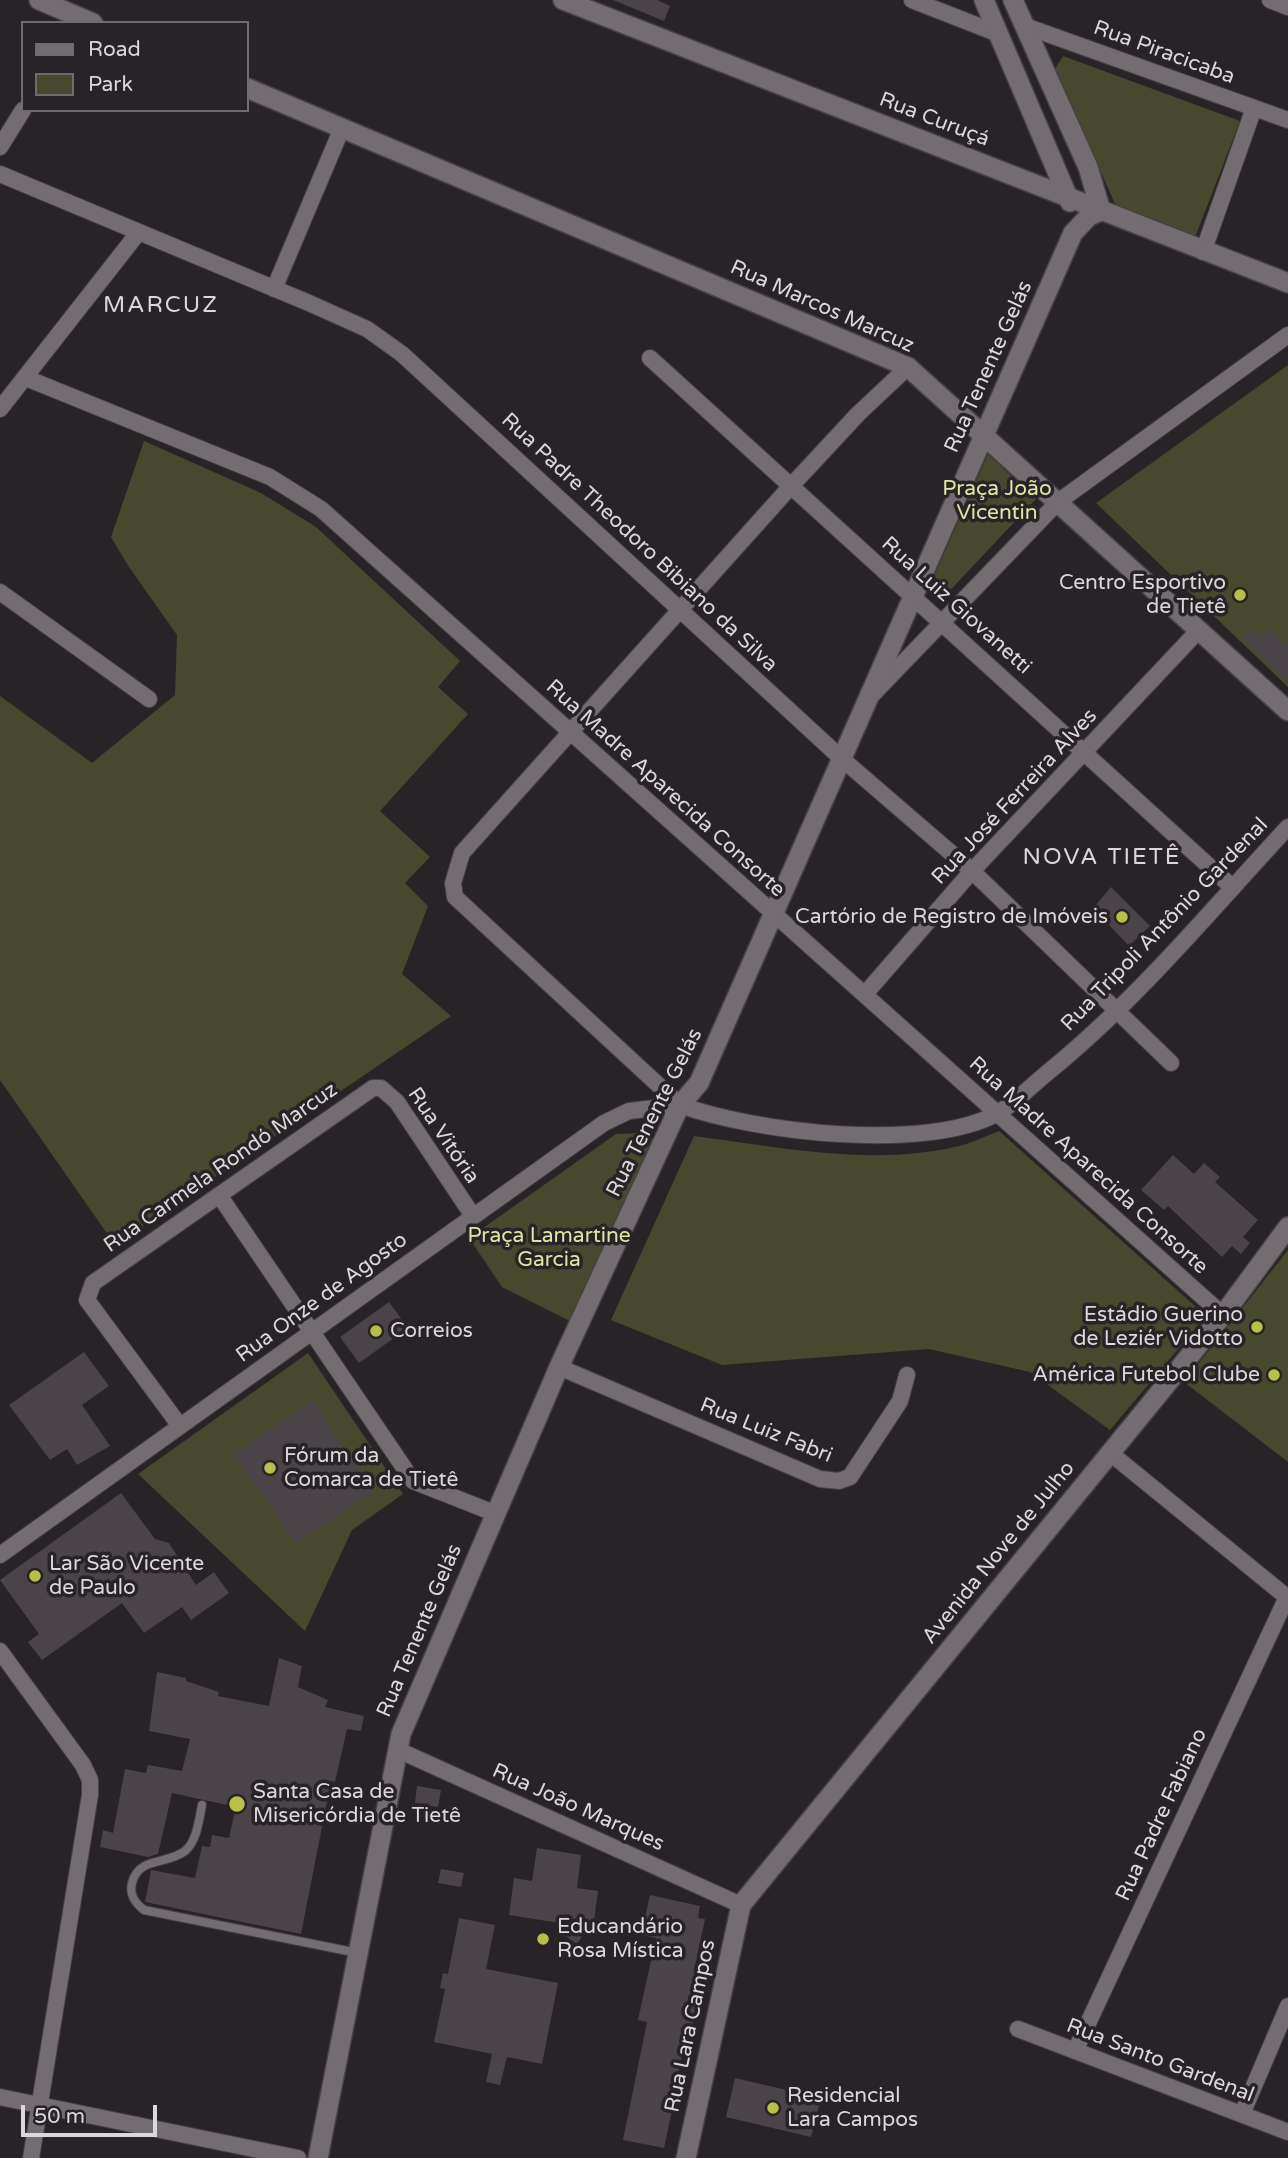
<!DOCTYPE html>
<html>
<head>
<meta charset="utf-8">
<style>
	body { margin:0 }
	#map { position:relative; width:1288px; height:2158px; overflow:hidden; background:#282327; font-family:"Varela Round",sans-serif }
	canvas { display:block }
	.legend { position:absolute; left:21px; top:21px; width:228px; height:91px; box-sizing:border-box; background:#282327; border:2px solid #706b6f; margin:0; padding:9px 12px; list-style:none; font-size:21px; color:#dbd7da }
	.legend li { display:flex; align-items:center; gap:14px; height:35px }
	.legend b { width:35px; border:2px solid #706b6f }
	.scale { position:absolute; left:21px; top:2105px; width:136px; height:32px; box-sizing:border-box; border:4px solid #dbd7da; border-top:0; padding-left:9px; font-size:21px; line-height:24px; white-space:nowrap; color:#dbd7da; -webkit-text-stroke:5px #282327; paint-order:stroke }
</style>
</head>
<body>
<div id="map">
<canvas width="1288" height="2158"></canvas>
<ul class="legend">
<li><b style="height:9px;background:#736c70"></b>Road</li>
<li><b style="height:19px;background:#47492f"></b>Park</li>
</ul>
<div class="scale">50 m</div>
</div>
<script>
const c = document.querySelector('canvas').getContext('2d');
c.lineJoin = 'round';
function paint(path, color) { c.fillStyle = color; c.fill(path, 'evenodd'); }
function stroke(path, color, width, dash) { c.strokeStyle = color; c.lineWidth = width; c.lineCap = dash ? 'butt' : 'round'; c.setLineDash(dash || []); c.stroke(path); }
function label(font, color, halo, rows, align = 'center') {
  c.font = font + ' "Varela Round",sans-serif'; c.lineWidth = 7; c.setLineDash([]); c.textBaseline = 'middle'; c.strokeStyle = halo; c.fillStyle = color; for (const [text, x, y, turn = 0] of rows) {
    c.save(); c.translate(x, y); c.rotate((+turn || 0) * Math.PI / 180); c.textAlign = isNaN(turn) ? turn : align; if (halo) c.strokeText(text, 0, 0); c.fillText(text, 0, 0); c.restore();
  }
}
const green = new Path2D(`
	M1063 56 1240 121 1194 240 1116 206 1055 69Z
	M1288 365V687L1096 503Z
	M144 441 261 493 316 527 460 661 438 687 468 714 380 811 430 857 405 883 428 906 402 974 451 1016 115 1245 0 1080V696L92 763 175 695 177 635 129 567 111 537Z
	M988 454 1036 499 940 601 928 590Z
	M999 1131 1206 1316 1110 1430 1030 1372 929 1349 722 1365 611 1320 694 1136C778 1147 875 1167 959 1146 972 1143 986 1136 999 1131Z
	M639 1133 657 1142 576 1324 502 1287 469 1238 616 1134Z
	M1288 1250V1462L1184 1382Z
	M308 1353 403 1494 352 1530 305 1631 138 1474Z`);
const building = new Path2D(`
	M613 0H657L670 6 664 21Z
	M1253 628 1260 635 1270 629 1288 647V682L1243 640Z
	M1111 887 1150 926 1129 946 1093 908Z
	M1173 1155 1194 1174 1204 1163 1220 1177 1215 1182 1258 1220 1243 1237 1250 1243 1241 1254 1232 1246 1222 1257 1168 1206 1164 1210 1141 1190Z
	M389 1302 408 1328 359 1363 340 1337Z
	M84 1352 109 1386 82 1405 110 1446 77 1465 67 1449 50 1460 9 1405Z
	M312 1401 374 1491 296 1544 234 1454Z
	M121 1493 155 1539 169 1543 196 1585 214 1572 229 1593 191 1620 182 1607 144 1633 122 1603 42 1660 28 1642 39 1634 0 1580Z
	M279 1658 302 1666 298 1687 328 1700 325 1707 364 1716 361 1731 347 1729 335 1782 331 1781 301 1934 145 1902 151 1870 195 1878 202 1846 210 1847 212 1835 229 1838 236 1807 172 1793 158 1854 148 1857 100 1847 103 1830 113 1833 125 1769 146 1773 148 1765 182 1771 190 1739 149 1731 157 1672 186 1678V1681L219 1692 218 1696 269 1706Z
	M417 1786 441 1790 438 1807 415 1803Z
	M537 1848 581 1855 577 1888 598 1891 593 1928 588 1927 577 1944 565 1936 572 1925 509 1915 514 1878 532 1881Z
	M441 1869 464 1873 461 1887 438 1883Z
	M650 1895 700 1906 698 1918 705 1919 694 1971 699 1972 696 1985 701 1986 691 2032 687 2031 676 2086 680 2087 677 2101H674L664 2148 623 2140 647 2022 638 2020 656 1938 641 1935Z
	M459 1918 495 1925 486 1969 558 1983 542 2064 507 2057 500 2085 486 2082 492 2054 434 2042 445 1989 440 1988 443 1973 448 1974Z
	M735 2078 821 2098 811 2137 726 2117Z`);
const service = new Path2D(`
	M202 1805C199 1820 197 1841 185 1851 167 1865 139 1856 132 1883 129 1895 135 1903 144 1910L358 1953`);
const minor = new Path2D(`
	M912 0 999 34
	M1270 0 1288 7
	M1025 26 1288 120
	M0 147 23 110
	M0 174 309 303 367 329 402 354 841 758 972 871 1171 1063
	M1203 252 1254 108
	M274 289 342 128
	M650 358 1232 887
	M908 367 858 414 791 486 462 853 453 883 455 897 680 1105C755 1132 926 1153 998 1113 1015 1103 1031 1086 1047 1073 1136 1001 1210 911 1288 827
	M26 378 270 477 321 509 1223 1315
	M0 409 138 233
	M0 592 149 699
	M873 694 1058 502 1288 335
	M865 994 972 871 1198 631
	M219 1195 413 1481 494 1513
	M559 1367 820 1479 839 1481 850 1477 900 1401 907 1375
	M180 1426 87 1300 93 1283 373 1088H381L397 1102 473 1216
	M1109 1452 1288 1598
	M0 1555 604 1123 629 1111 680 1105
	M0 1651 83 1765 90 1780V1795L31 2158
	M398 1750 741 1905
	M1018 2029 1288 2132
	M1075 2051 1287 1597
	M0 2097 298 2158
	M1242 2114 1288 2006`);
const tertiary = new Path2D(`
	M39 0 93 23
	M563 0 1288 283
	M984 0 1070 202
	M247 88 908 367 1288 711
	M318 2158 401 1734 559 1367 680 1105 699 1083 1073 233 1089 216 1101 211 1088 167 1013 0
	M686 2158 741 1905 1223 1315 1288 1227`);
const markers = [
	[1240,595,7,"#bac046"],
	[1122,917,7,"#bac046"],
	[1257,1327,7,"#bac046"],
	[376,1331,7,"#bac046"],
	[1274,1375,7,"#bac046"],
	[270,1468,7,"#bac046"],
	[35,1576,7,"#bac046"],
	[237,1804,9,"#bac046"],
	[543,1939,7,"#bac046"],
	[773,2108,7,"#bac046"]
];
const streetNames = [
	["Rua Piracicaba",1164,53,20],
	["Rua Curuçá",934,120,21],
	["Rua Marcos Marcuz",822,307,24],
	["Rua Tenente Gelás",989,367,-66],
	["Rua Padre Theodoro Bibiano da Silva",639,543,43],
	["Rua Luiz Giovanetti",956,606,42],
	["Rua Madre Aparecida Consorte",665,789,42],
	["Rua José Ferreira Alves",1015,797,-47],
	["Rua Tripoli Antônio Gardenal",1165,925,-46],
	["Rua Tenente Gelás",655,1113,-63],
	["Rua Vitória",443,1136,56],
	["Rua Madre Aparecida Consorte",1088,1166,42],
	["Rua Carmela Rondó Marcuz",221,1168,-35],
	["Rua Onze de Agosto",322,1298,-36],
	["Rua Luiz Fabri",766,1431,22],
	["Avenida Nove de Julho",999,1553,-51],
	["Rua Tenente Gelás",420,1631,-67],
	["Rua João Marques",578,1808,24],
	["Rua Padre Fabiano",1162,1815,-65],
	["Rua Lara Campos",691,2026,-78],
	["Rua Santo Gardenal",1160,2061,21]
];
const parkNames = [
	["Praça João",997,489],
	["Vicentin",997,513],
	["Praça Lamartine",549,1236],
	["Garcia",549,1260]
];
const poiNames = [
	["Centro Esportivo",1226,583,"right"],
	["de Tietê",1226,607,"right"],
	["Cartório de Registro de Imóveis",1108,917,"right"],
	["Estádio Guerino",1243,1315,"right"],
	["de Leziér Vidotto",1243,1339,"right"],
	["Correios",390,1331],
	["América Futebol Clube",1260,1375,"right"],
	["Fórum da",284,1456],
	["Comarca de Tietê",284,1480],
	["Lar São Vicente",49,1564],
	["de Paulo",49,1588],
	["Santa Casa de",253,1792],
	["Misericórdia de Tietê",253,1816],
	["Educandário",557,1927],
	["Rosa Mística",557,1951],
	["Residencial",787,2096],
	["Lara Campos",787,2120]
];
const neighbourhoodNames = [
	["MARCUZ",161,306],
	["NOVA TIETÊ",1102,858]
];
paint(green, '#47492f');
paint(building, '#4a4448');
stroke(service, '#464145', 10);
stroke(minor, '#464145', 18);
stroke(tertiary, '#464145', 22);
stroke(service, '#736c70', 8);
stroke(minor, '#736c70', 16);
stroke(tertiary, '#736c70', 19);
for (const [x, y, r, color] of markers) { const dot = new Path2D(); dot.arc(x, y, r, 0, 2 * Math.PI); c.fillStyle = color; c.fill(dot); stroke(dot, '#282327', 2.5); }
label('21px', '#dbd7da', '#282327', streetNames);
label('21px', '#dfe5a3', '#282327', parkNames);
label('21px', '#dbd7da', '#282327', poiNames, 'left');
c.letterSpacing = '2px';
label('23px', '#dbd7da', '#282327', neighbourhoodNames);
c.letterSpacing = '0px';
</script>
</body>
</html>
